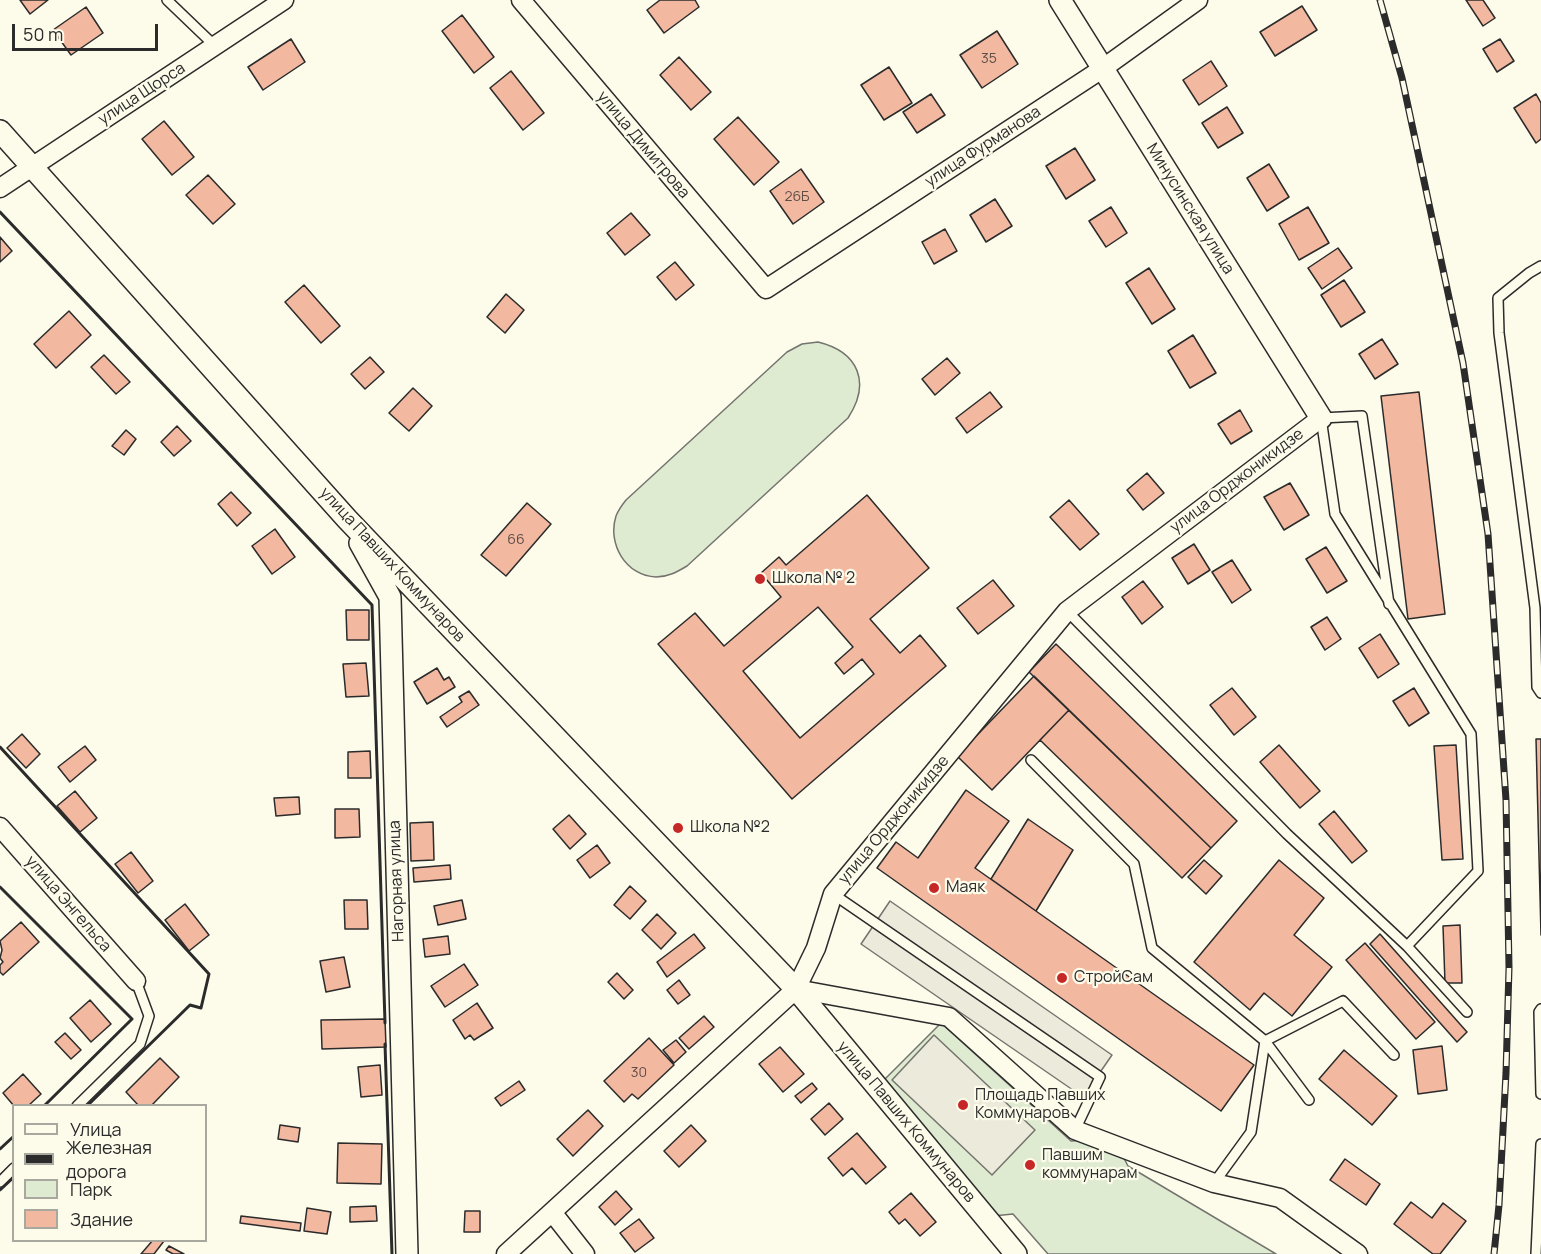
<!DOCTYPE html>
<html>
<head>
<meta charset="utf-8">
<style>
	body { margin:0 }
	#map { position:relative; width:1541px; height:1254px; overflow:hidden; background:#fdfbea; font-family:Manrope,sans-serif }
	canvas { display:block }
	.legend { position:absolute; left:12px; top:1104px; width:195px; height:138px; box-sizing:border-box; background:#fdfbea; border:2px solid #a9a89e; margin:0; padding:8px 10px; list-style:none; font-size:18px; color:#2b2b2b }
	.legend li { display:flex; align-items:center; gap:12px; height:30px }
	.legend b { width:30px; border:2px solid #a9a89e }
	.scale { position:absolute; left:12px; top:24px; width:146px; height:27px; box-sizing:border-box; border:3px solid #2b2b2b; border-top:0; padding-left:8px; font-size:18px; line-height:21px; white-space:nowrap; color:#2b2b2b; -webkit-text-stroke:4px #fdfbea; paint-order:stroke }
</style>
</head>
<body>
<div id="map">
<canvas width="1541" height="1254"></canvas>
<ul class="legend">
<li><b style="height:8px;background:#fdfbea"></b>Улица</li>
<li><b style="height:8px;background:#2b2b2b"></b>Железная дорога</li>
<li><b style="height:16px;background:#deebd1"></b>Парк</li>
<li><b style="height:16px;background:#f2b8a0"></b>Здание</li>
</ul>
<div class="scale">50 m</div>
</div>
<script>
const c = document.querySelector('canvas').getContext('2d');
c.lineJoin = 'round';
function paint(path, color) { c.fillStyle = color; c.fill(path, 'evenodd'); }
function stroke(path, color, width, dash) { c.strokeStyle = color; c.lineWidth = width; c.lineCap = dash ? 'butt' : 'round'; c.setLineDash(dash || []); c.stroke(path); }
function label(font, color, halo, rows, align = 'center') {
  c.font = font + ' Manrope,sans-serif'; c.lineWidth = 4.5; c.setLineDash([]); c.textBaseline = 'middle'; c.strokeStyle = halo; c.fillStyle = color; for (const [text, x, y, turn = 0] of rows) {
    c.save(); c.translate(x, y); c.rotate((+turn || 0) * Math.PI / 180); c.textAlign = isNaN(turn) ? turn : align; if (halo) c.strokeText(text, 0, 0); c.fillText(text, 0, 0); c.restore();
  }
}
const green = new Path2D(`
	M818 342C859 352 871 383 848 418L687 566C677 572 668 577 656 577 626 576 607 544 616 516 618 511 622 505 626 500L787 352 802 344Z
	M941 1023 1071 1141 1086 1140 1119 1149 1128 1166 1276 1254H1048L1013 1214 993 1216 880 1084Z`);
const parking = new Path2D(`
	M890 901 1112 1055 1083 1097 861 944Z
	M934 1035 1035 1130 992 1175 892 1080Z`);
const building = new Path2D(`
	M20 0H48L30 14Z
	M660 0H695L699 7 664 33 647 10Z
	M1466 0H1483L1495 18 1483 26Z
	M1302 6 1317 30 1275 56 1260 32Z
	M86 7 103 33 71 55 53 30Z
	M462 15 494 57 474 73 442 31Z
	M997 31 1018 64 982 88 960 55Z
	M291 39 305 62 263 90 248 67Z
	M1500 39 1514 61 1497 72 1483 49Z
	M679 57 711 92 691 110 660 75Z
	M1211 61 1227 86 1199 105 1183 80Z
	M889 67 912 103 884 120 861 85Z
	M511 71 544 113 523 130 490 88Z
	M931 94 945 115 917 133 903 112Z
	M1536 94 1541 103V139L1536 143 1514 108Z
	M1227 107 1243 133 1218 148 1202 123Z
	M738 117 779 162 754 185 714 139Z
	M164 121 194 157 172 175 142 139Z
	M1075 148 1095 180 1066 199 1046 166Z
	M1269 164 1289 197 1267 211 1247 178Z
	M801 169 824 202 793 224 770 191Z
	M208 175 235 204 213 224 186 195Z
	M995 199 1012 226 986 242 970 215Z
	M1111 207 1127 233 1106 247 1089 221Z
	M1308 207 1329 243 1299 260 1279 224Z
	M631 213 650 235 625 255 607 233Z
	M945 229 957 251 934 264 922 242Z
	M0 237 12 251 0 262Z
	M1338 248 1352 268 1322 289 1308 268Z
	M675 262 694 285 676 300 657 277Z
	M1149 268 1175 309 1152 324 1126 283Z
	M1344 280 1365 312 1341 327 1321 295Z
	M304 285 340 326 321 343 285 302Z
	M506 294 524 310 505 333 487 317Z
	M69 311 91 335 56 368 34 344Z
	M1193 335 1216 373 1190 388 1168 351Z
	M1382 339 1398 364 1375 379 1359 354Z
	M104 355 130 382 116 394 91 367Z
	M370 357 384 372 365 389 351 374Z
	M947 358 960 373 935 395 922 379Z
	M413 388 432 406 409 431 389 413Z
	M990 392 1002 407 967 433 956 418Z
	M1419 392 1445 614 1408 619 1381 396Z
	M1240 410 1252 431 1231 444 1218 424Z
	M177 426 191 441 174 456 161 442Z
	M126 430 136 439 124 455 112 446Z
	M1147 473 1164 493 1143 510 1127 490Z
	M1290 483 1309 515 1284 530 1264 497Z
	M231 492 251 513 237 526 218 504Z
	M867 495 929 568 870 619 900 653 920 635 946 666 792 799 658 644 695 613 724 646 781 597 761 573 779 557 786 565ZM818 607 853 647 835 663 844 674 862 659 874 674 800 738 743 671Z
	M1069 500 1099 534 1080 550 1050 517Z
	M527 503 551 524 506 576 481 555Z
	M275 529 295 557 272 574 252 546Z
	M1194 544 1210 570 1188 584 1172 558Z
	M1326 547 1347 581 1327 593 1306 559Z
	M1232 560 1251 590 1232 603 1212 572Z
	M993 580 1014 606 978 634 957 608Z
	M1143 581 1163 607 1142 624 1122 597Z
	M346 610H369V640H347Z
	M1327 617 1341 639 1325 650 1311 627Z
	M1380 634 1399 664 1378 678 1359 648Z
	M1056 644 1237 821 1211 848 1029 672Z
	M366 663 369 696 346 697 343 664Z
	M437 668 444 680 449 677 455 687 427 704 414 682Z
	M1034 676 1069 710 992 790 957 756Z
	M1232 688 1256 717 1234 735 1210 705Z
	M1414 688 1429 713 1409 726 1393 701Z
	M469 691 479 705 447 727 440 717 462 702 459 697Z
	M1069 710 1211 848 1182 878 1040 740Z
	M22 734 40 754 26 768 7 748Z
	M1536 739H1541V935Z
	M1279 745 1320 791 1300 808 1260 762Z
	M1456 745 1463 859 1442 860 1434 746Z
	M85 746 96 760 70 782 58 767Z
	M370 751 371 778H348V752Z
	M966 790 1009 821 975 868 1254 1065 1221 1111 877 868 896 842 918 858Z
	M75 791 97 818 80 832 57 806Z
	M299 797 300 814 276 816 274 798Z
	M335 809H359L360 837 335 838Z
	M1334 811 1367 851 1352 863 1319 824Z
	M569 815 586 834 570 849 553 829Z
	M1028 819 1073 850 1036 911 991 879Z
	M433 822 434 860 411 861 410 823Z
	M597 845 610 863 590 878 577 860Z
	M131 852 153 881 138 893 115 864Z
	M1204 860 1222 876 1206 894 1188 877Z
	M1279 860 1324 898 1294 935 1332 967 1292 1016 1264 993 1250 1010 1194 962Z
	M450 865 451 879 414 882 413 868Z
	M630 886 646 901 630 919 614 905Z
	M344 900H367L368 929H345Z
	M462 900 466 919 438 925 434 906Z
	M185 904 209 935 189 951 165 920Z
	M657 914 676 933 661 949 642 930Z
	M21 922 39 942 3 975 0 972V965L3 962 0 958 2 950 0 941Z
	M1460 925 1462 983H1445L1443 926Z
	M694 934 705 948 667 977 657 962Z
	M1380 934 1467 1032 1457 1042 1370 944Z
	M448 936 450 954 425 957 423 939Z
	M1365 943 1435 1022 1416 1039 1346 960Z
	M344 957 350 987 326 992 320 961Z
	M464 964 478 985 445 1007 431 986Z
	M617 973 633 990 624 999 608 982Z
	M679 980 690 995 678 1004 667 990Z
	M90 1000 111 1024 91 1042 70 1018Z
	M477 1003 493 1028 474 1040 470 1035 465 1039 453 1020Z
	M704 1016 714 1027 689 1049 679 1038Z
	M385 1019 386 1047 322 1049 321 1020Z
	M65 1033 81 1050 71 1059 55 1042Z
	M649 1038 674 1065 638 1099 632 1094 624 1102 604 1081Z
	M676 1040 686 1052 674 1063 663 1050Z
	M1442 1046 1447 1090 1418 1094 1413 1050Z
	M780 1047 804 1074 783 1092 759 1064Z
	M1344 1050 1397 1096 1372 1125 1319 1079Z
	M160 1058 179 1077 151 1106H139L126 1092Z
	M380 1065 382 1095 361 1097 358 1067Z
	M23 1074 41 1094 28 1106H14L3 1093Z
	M519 1081 525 1090 501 1106 495 1098Z
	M812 1083 817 1089 801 1103 795 1096Z
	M829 1103 843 1119 825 1135 811 1119Z
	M588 1110 603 1126 573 1156 557 1139Z
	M280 1125 300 1128 298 1142 278 1139Z
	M691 1125 706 1141 679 1167 664 1151Z
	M857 1133 886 1167 866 1184 852 1168 843 1176 828 1158Z
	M338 1143 382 1144 381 1184 337 1183Z
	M1345 1159 1380 1184 1366 1205 1330 1180Z
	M616 1191 632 1209 615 1225 599 1207Z
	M911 1193 936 1222 920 1236 905 1219 899 1224 889 1212Z
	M1411 1202 1432 1218 1443 1203 1466 1221 1440 1254H1433L1394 1224Z
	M376 1206 377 1221 350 1222V1207Z
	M307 1208 331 1212 327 1234 304 1231Z
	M465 1211H480V1232H464Z
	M241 1216 301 1223 300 1231 240 1223Z
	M639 1219 654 1238 635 1252 620 1233Z
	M153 1240 164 1241 154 1254H141Z
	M169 1246 184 1254H173L166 1250Z`);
const service = new Path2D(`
	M167 0 216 47
	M1541 266 1529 273 1498 298 1499 333 1535 608 1537 687 1541 693
	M1389 604 1362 416 1321 418 1335 514 1471 734 1478 871 1407 946 1467 1012
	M1067 611 1287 834 1407 946
	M1031 760 1134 864 1152 948 1265 1041 1309 1100
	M833 894 1100 1077 1075 1130
	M1541 1009 1539 1012 1541 1094
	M77 1106 140 1044 149 1016 136 981
	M0 1182 14 1168
	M1214 1183 1251 1132 1265 1041 1343 1001 1394 1055
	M1536 1254 1541 1144`);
const minor = new Path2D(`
	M521 0 766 289 1102 69 1198 0
	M0 188 284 0
	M0 827 136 981
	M796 989 949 1017 1075 1130 1214 1183 1280 1198 1358 1254
	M552 1212 585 1254
	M506 1254 796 989 816 948 833 894 1067 611 1321 418`);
const tertiary = new Path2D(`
	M1060 0 1321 418
	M0 131 347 519 796 989 1016 1254
	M360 543 390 597 407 1254`);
const rail = new Path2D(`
	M1380 0 1402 78 1463 363 1488 534 1506 800 1509 968 1506 1073 1499 1205 1494 1254`);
const wall = new Path2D(`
	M0 212 372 605 385 1023
	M0 747 209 974 201 1008 190 1005 87 1106
	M0 887 132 1019 44 1106
	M385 1044 392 1254
	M0 1149 14 1136
	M0 1190 14 1177`);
const markers = [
	[760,579,6,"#c62828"],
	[678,828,6,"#c62828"],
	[934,888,6,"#c62828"],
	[1062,978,6,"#c62828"],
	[963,1105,6,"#c62828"],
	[1030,1165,6,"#c62828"]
];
const numberNames = [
	["35",989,59],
	["26Б",797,197],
	["66",516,540],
	["30",639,1073]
];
const streetNames = [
	["улица Щорса",142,94,-33],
	["улица Димитрова",643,145,50],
	["улица Фурманова",983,147,-33],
	["Минусинская улица",1190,209,58],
	["улица Орджоникидзе",1237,481,-37],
	["улица Павших Коммунаров",392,565,47],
	["улица Орджоникидзе",894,820,-50],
	["Нагорная улица",397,881,-92],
	["улица Энгельса",68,904,49],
	["улица Павших Коммунаров",906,1122,50]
];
const poiNames = [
	["Школа № 2",772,579],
	["Школа №2",690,828],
	["Маяк",946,888],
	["СтройСам",1074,978],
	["Площадь Павших",975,1096],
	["Коммунаров",975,1114],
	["Павшим",1042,1156],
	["коммунарам",1042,1174]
];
paint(green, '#deebd1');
stroke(green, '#74746e', 1.5);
paint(parking, '#eceadb');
stroke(parking, '#74746e', 1.5);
paint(building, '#f2b8a0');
stroke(building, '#2b2b2b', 1.5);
stroke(service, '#2b2b2b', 12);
stroke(minor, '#2b2b2b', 21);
stroke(tertiary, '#2b2b2b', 24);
stroke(service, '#fdfbea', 9);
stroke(minor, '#fdfbea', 18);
stroke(tertiary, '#fdfbea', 21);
stroke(rail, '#2b2b2b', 7);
stroke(rail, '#fdfbea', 4.5, [14]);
stroke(wall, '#2b2b2b', 3);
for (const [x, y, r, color] of markers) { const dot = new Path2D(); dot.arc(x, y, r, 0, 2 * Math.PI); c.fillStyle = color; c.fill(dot); stroke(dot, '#fdfbea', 2); }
label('14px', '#5d4e48', null, numberNames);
label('16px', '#2b2b2b', '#fdfbea', streetNames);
label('16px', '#2b2b2b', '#fdfbea', poiNames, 'left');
</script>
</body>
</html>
